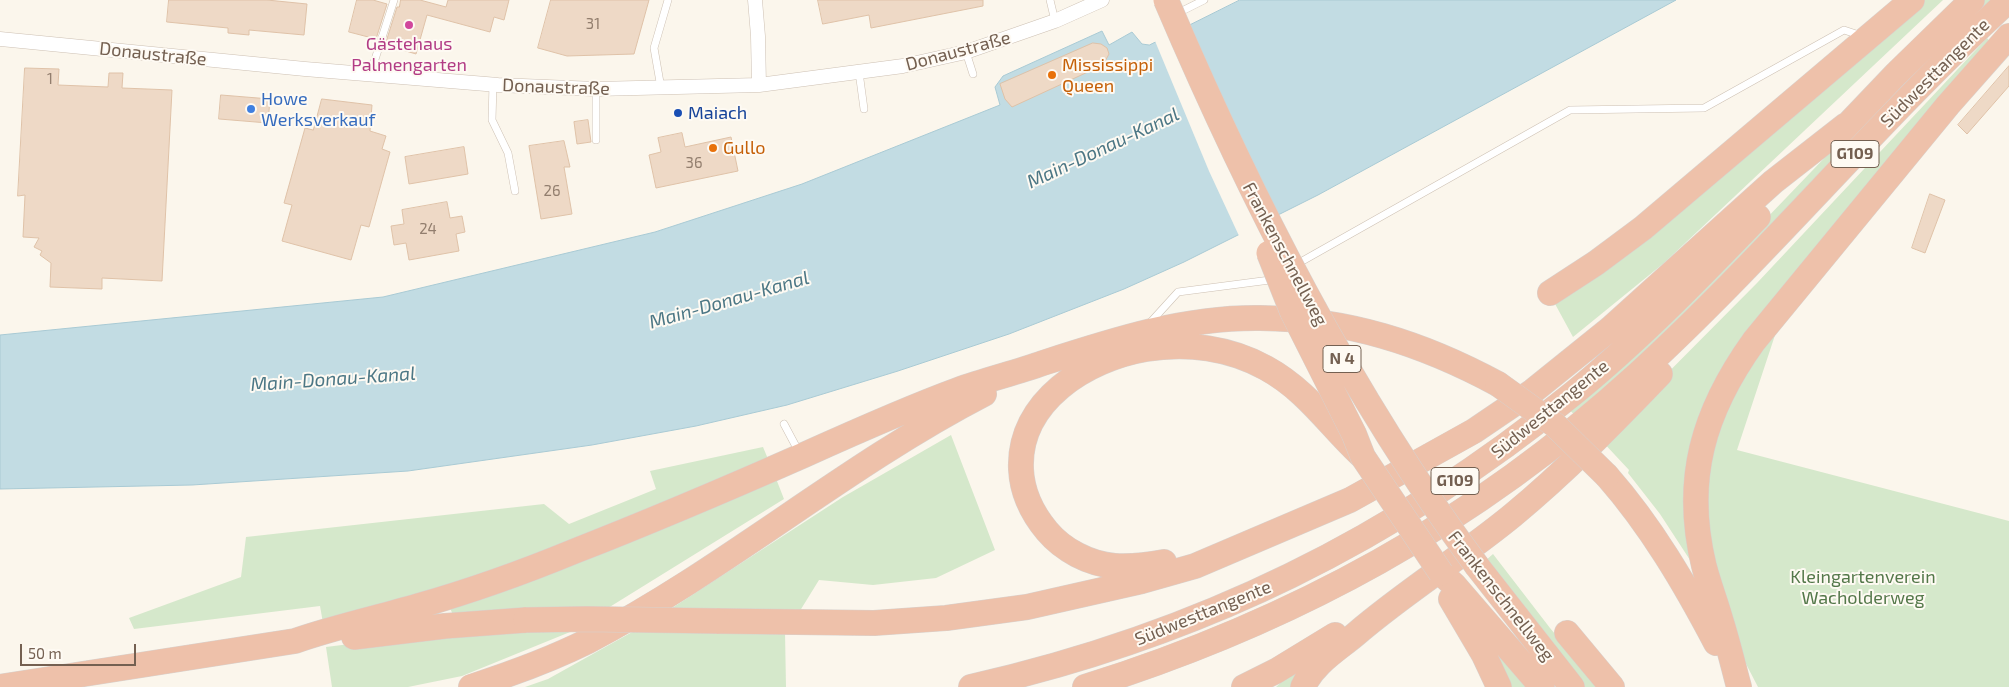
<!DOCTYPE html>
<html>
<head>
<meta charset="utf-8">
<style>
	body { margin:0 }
	#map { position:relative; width:2009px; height:687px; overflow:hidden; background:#fbf6ec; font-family:"Exo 2",sans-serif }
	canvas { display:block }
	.scale { position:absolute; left:20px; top:644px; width:116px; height:22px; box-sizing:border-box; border:2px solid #746051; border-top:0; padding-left:6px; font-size:15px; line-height:18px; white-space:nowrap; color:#746051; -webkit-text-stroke:4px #fefaf3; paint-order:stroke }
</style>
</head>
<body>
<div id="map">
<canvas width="2009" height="687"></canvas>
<div class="scale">50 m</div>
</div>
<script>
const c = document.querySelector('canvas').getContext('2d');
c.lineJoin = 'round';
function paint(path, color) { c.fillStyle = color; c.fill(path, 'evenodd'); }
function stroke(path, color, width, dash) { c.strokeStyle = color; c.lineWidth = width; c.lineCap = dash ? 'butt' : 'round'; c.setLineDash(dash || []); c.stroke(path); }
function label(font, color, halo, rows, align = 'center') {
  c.font = font + ' "Exo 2",sans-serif'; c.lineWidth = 4; c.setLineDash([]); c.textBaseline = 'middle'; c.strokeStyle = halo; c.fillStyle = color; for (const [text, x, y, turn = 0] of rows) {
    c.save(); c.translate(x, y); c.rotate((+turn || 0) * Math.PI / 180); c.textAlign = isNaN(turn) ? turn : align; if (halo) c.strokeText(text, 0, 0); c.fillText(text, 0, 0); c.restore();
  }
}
const green = new Path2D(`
	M1921 0H1943L1664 263 1573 337 1554 302Z
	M1983 0H1995L1676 325 1575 415 1567 408 1714 273 1882 98Z
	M1987 38 1993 45 1721 379 1696 558 1690 560 1660 514 1628 473 1629 470 1601 440 1757 283Z
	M1782 314 1737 450 2009 521V687H1758L1745 662 1703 531 1715 422Z
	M951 435 995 550 936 578 873 585 819 580 798 614 672 608 843 497Z
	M763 447 768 459 575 544 404 602 323 623 320 606 134 629 129 618 241 577 246 537 544 504 569 524 656 489 650 471Z
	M775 476 784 499 608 608 454 618 449 605Z
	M1493 554 1550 628 1599 687H1584L1542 635 1485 561Z
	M575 630 462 676 408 687H332L326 647 454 631Z
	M634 631 785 632 786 687H525L548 679Z
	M1495 646 1532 687H1506Z
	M1307 658 1295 687H1276Z`);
const water = new Path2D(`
	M1240 0H1676L1318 195 1184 262 1124 289 1009 334 898 371 787 405 696 426 592 445 408 471 192 485 0 489V335L383 297 655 232 802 184 1000 105 995 87 1003 76 1102 31 1109 45 1132 32 1142 44 1149 45Z`);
const pier = new Path2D(`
	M1189 23 1276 219 1240 238 1209 171 1155 41Z`);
const building = new Path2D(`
	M169 0H267L307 4 304 35 249 30V35L228 33V28L167 22Z
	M357 0H373L387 4 376 39 349 32Z
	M401 0H420L446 7 448 0H509L504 20 494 17 490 32 427 15 416 54 389 46 390 43 386 42 397 7H399Z
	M551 0H649L634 54 567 56 538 48Z
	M818 0H983V6L871 28 869 15 823 24Z
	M1093 43 1101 44 1107 48 1109 54 1103 65 1012 107 1005 99 1000 84Z
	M2009 66V86L1967 134 1958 125Z
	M25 68 59 69 58 85 108 87 109 73H123L122 88 172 90 162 281 102 278V289L50 287 51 263 40 255 42 251 34 247 39 238 23 237 25 195 18 196Z
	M221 95 270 99 268 123 219 119Z
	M322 99 372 105 370 131 386 136 382 149 390 152 369 227 361 225 351 260 282 241 292 205 284 203 305 128 313 130Z
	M588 120 591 142 577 144 574 122Z
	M682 133 685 147 731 137 738 171 656 188 649 155 661 152 658 138Z
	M564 141 570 167H564L572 214 541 219 529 146Z
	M464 147 468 174 409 184 405 157Z
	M1930 194 1945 200 1925 253 1912 248Z
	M447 202 450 218 462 216 465 232 456 234 459 251 409 260 406 243 394 245 391 226 404 224 402 210Z`);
const lane = new Path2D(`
	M1050 0 1055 21
	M1176 14 1204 0
	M966 52 973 74
	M859 72 864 109
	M370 75 394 0
	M493 84 492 120 508 153 515 191
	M661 88 654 48 668 0
	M596 140V89
	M1297 264 1570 110 1704 108 1844 30 1862 36
	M1148 325 1178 292 1270 280 1274 277
	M784 424 800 454`);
const street = new Path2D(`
	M755 0 758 36 759 85
	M0 39 305 69 498 85 596 89 759 85 903 66 966 52 1055 21 1102 0`);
const highway = new Path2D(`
	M1835 138 1896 74 1972 0
	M1550 293 1596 263 1643 228 1912 0
	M1607 476C1651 526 1685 584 1716 643
	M1164 562C1148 565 1132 567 1115 566 1089 564 1063 550 1047 531 1032 513 1022 492 1021 469 1018 401 1087 359 1146 349 1187 342 1230 348 1266 368 1308 391 1330 427 1363 457
	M1477 566 1572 687
	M1441 573 1454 585 1542 687
	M1451 599 1484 655 1499 687
	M717 621 874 623 946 618 1027 607 1142 581 1195 566 1350 500 1474 431 1533 391 1610 329 1773 182 1846 125
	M1567 633 1612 687
	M354 637 445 626 526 620
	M0 687 295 641C335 627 377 618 418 606 471 591 524 572 575 551 652 521 729 488 804 455 855 432 906 409 958 390 985 380 1015 373 1043 363 1114 340 1185 317 1260 318 1347 319 1422 343 1498 384
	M471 687C511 674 550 660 588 641 726 569 845 466 984 394
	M971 687C1200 635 1393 540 1575 392 1641 338 1700 277 1758 217
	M1085 687C1293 622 1476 522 1637 375 1767 256 1879 119 2009 0
	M1244 687 1276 671 1335 635
	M1303 687C1314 663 1337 650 1356 634 1406 591 1462 557 1513 515 1565 472 1613 423 1660 374
	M1739 687C1733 665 1728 643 1721 621 1716 603 1709 585 1704 566 1683 480 1703 412 1754 341L1948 105 2009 36`);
const highwayBridge = new Path2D(`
	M1166 0C1251 199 1349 392 1477 566
	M1269 253 1292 311 1354 434 1363 457 1441 573
	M1498 384 1555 425 1607 476
	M526 620 587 619 717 621`);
const markers = [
	[409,25,5,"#d1479c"],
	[1052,75,5,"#e8710a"],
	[251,109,5,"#3f7fe0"],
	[678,113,5,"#1a4fb4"],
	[713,148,5,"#e8710a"]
];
const numberNames = [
	["31",593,24],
	["1",50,79],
	["36",694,163],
	["26",552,191],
	["24",428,229]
];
const shields = [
	[1855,154,48],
	[1342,359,38],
	[1455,481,48]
];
const shieldNames = [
	["G109",1855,154],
	["N 4",1342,359],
	["G109",1455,481]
];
const hotelNames = [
	["Gästehaus",409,44],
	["Palmengarten",409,65]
];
const streetNames = [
	["Donaustraße",958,51,-15],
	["Donaustraße",153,54,6],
	["Südwesttangente",1935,73,-45],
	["Donaustraße",556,87,2],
	["Frankenschnellweg",1285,254,62],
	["Südwesttangente",1550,409,-39],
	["Frankenschnellweg",1501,596,52],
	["Südwesttangente",1203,613,-22]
];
const foodNames = [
	["Mississippi",1062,65],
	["Queen",1062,86],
	["Gullo",723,148]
];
const shopNames = [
	["Howe",261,99],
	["Werksverkauf",261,120]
];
const transitNames = [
	["Maiach",688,113]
];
const parkNames = [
	["Kleingartenverein",1863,577],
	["Wacholderweg",1863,598]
];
const waterNames = [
	["Main-Donau-Kanal",1103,148,-25],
	["Main-Donau-Kanal",729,300,-16],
	["Main-Donau-Kanal",333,379,-4]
];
paint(green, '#d5e8cb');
paint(water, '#c2dce3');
stroke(water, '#a9cad4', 1);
paint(pier, '#fbf6ec');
paint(building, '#eed9c6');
stroke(building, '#dfc2a8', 1);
stroke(lane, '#cdc0b3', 8);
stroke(street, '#cdc0b3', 15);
stroke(highway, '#d8d2ce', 26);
stroke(lane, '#fff', 7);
stroke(street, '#fff', 14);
stroke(highway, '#eec1aa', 25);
stroke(highwayBridge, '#d8d2ce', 26, []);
stroke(highwayBridge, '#eec1aa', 25);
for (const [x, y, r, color] of markers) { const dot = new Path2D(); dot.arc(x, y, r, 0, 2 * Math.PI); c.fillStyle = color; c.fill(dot); stroke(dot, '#fefaf3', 2); }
label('15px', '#927e6e', null, numberNames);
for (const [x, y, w] of shields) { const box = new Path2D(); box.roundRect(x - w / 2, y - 13.5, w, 27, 4); c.fillStyle = '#fefaf3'; c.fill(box); stroke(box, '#746051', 1); }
label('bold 16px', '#746051', null, shieldNames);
label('18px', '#b23c85', '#fefaf3', hotelNames);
label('18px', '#746051', '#fefaf3', streetNames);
label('18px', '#c56008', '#fefaf3', foodNames, 'left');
label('18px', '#366cbe', '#fefaf3', shopNames, 'left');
label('18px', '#164399', '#fefaf3', transitNames, 'left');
label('18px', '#54784a', '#fefaf3', parkNames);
label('italic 19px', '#4c7785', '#fefaf3', waterNames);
</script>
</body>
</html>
